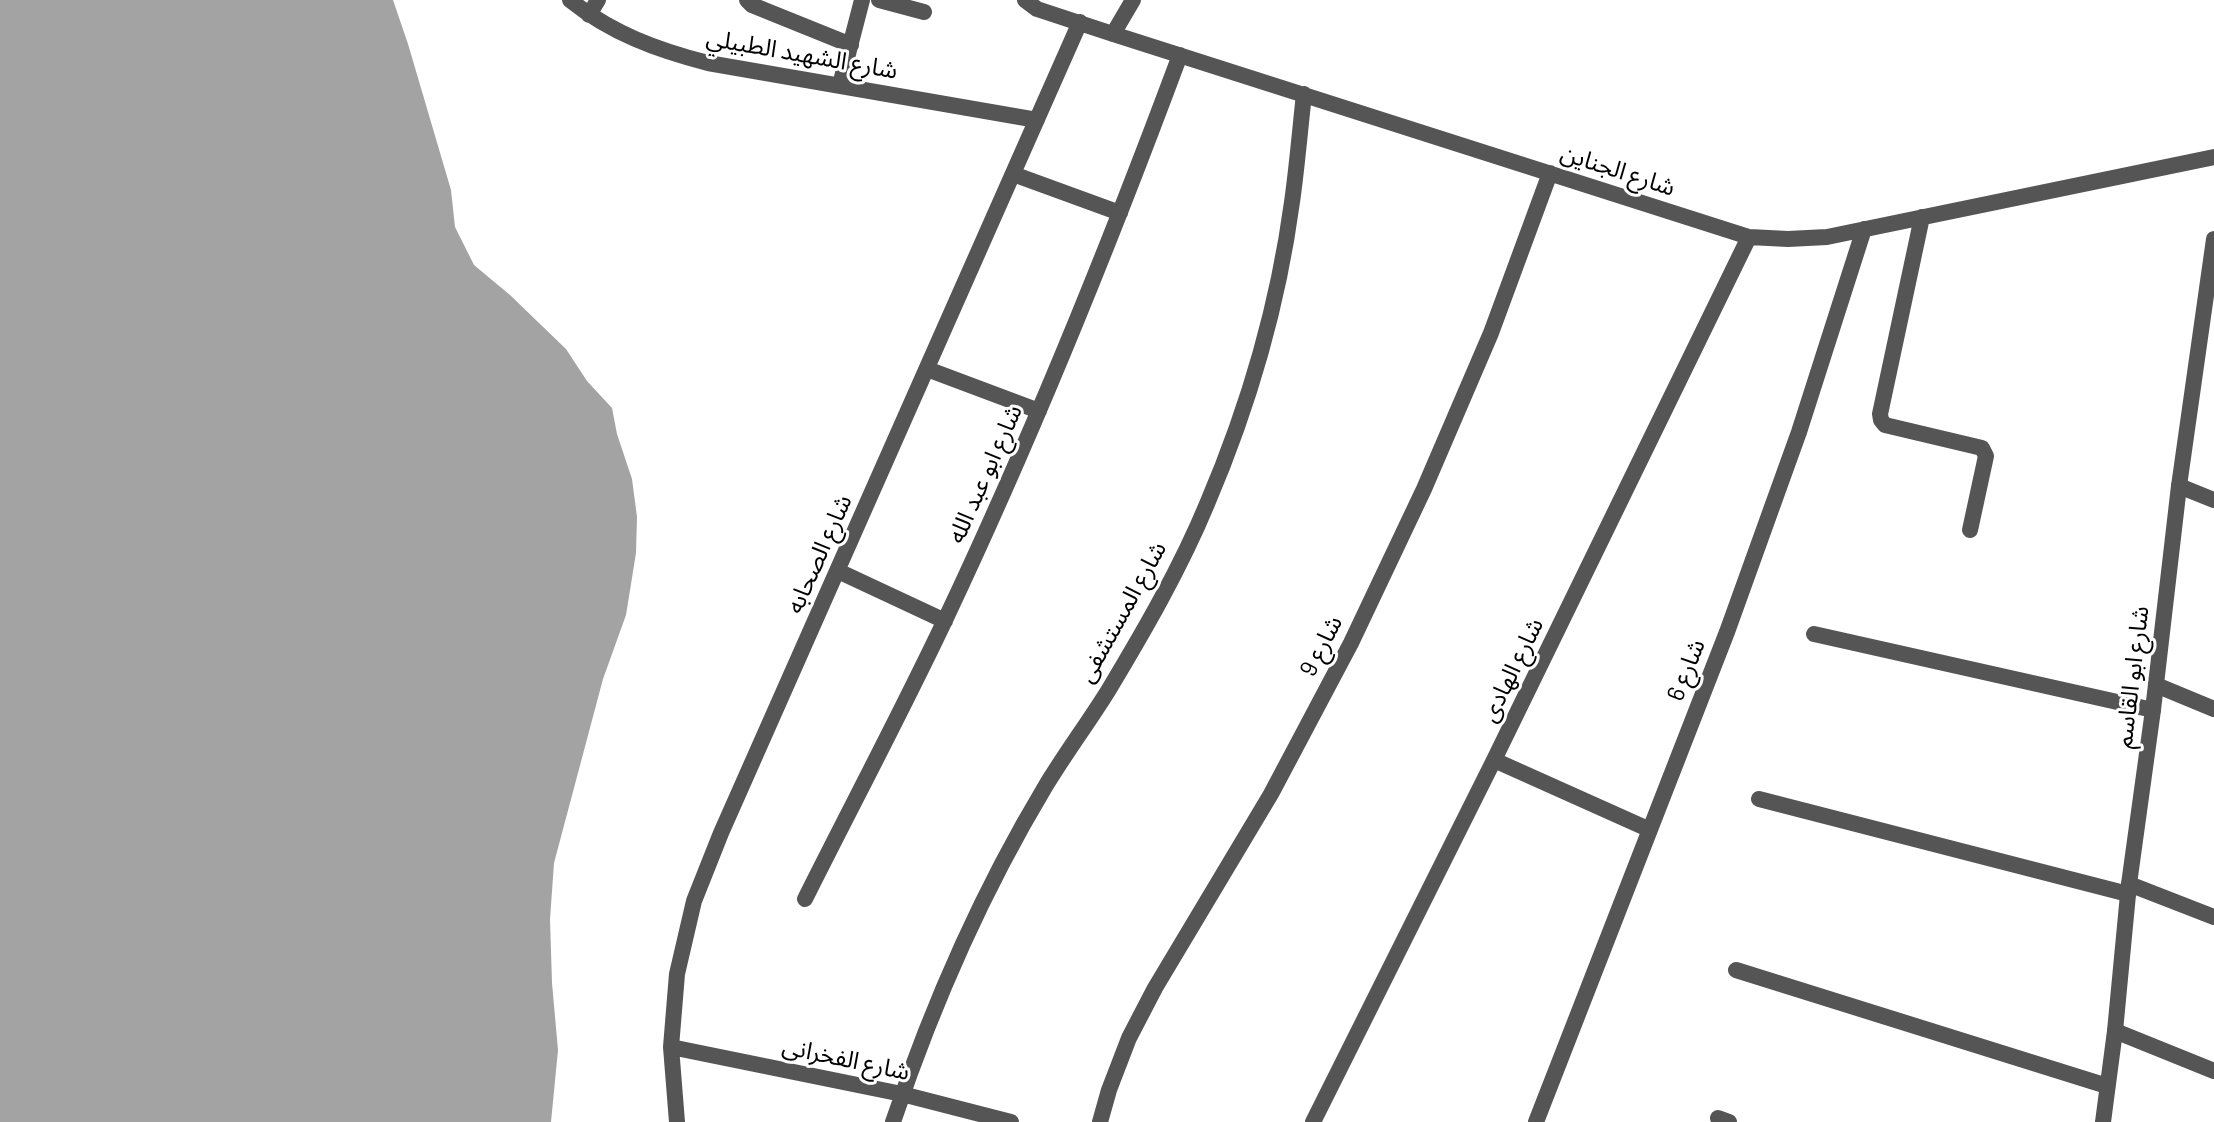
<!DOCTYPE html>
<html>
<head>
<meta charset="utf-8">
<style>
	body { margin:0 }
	canvas { display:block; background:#fff }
</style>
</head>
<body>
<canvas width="2214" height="1122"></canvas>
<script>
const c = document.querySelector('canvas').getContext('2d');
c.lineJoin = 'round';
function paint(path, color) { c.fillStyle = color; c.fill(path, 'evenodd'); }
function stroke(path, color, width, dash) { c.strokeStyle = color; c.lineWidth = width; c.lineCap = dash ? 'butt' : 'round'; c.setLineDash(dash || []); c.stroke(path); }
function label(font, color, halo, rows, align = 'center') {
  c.font = font + ' Barlow,"Noto Sans Arabic",sans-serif'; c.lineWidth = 6; c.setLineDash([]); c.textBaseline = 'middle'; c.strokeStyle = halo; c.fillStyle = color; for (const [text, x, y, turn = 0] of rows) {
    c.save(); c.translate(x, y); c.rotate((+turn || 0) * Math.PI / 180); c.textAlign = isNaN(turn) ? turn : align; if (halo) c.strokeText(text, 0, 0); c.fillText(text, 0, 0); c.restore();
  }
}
const water = new Path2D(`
	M0 0H393L408 44 451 190 455 227 474 265 510 295 566 349 587 381 612 408 617 434 632 479 637 517 636 553 626 615 603 679 554 863 550 919 552 983 558 1050 551 1122H0Z`);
const minor = new Path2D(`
	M570 0C611 33 657 50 708 63L1037 120
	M747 0 752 5 851 45
	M879 0 924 12
	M1025 0 1037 9 1113 34 1749 237 1788 239 1827 237 2214 157
	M589 15 598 0
	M1113 34 1133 0
	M840 85 862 0
	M1013 174 1120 213
	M1922 217 1880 414 1881 420 1885 425 1982 448 1986 456 1970 530
	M927 369 1039 411
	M2179 486 2214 500
	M838 571 945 621
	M1814 634 2153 710
	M2156 685 2214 709
	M1494 760 1648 829
	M1759 799 2128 894
	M2129 884 2214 917
	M805 899C852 805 901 713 946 618 1033 434 1109 246 1180 55
	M1736 970 2107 1086
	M2115 1031 2214 1071
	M671 1047 902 1094 1011 1122
	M1718 1118 1729 1122
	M677 1122 671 1047 677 974 694 901 721 833 1080 22
	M893 1122C932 1006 982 892 1045 787 1065 754 1088 723 1108 691 1144 631 1180 569 1207 504 1248 408 1278 306 1292 202 1297 167 1300 130 1304 94
	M1100 1122 1109 1090 1129 1038 1155 988 1271 794 1351 643 1424 489 1491 333 1550 173
	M1313 1122 1494 760 1749 237
	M1536 1122 1727 632 1799 432 1864 229`);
const tertiary = new Path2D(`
	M2103 1122 2115 1031 2129 884 2153 710 2179 486 2214 239`);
const streetNames = [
	["شارع الشهيد الطبيلي",802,54,10],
	["شارع الجناين",1618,170,18],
	["شارع ابو عبد الله",985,474,-66],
	["شارع الصحابه",819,554,-66],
	["شارع المستشفى",1122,612,-61],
	["شارع 9",1321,646,-63],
	["شارع الهادى",1512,670,-64],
	["شارع 6",1686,670,-68],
	["شارع ابو القاسم",2132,677,-83],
	["شارع الفخرانى",846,1059,12]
];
paint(water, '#a3a3a3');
stroke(minor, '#555', 16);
stroke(tertiary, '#555', 16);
label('24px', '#000', '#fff', streetNames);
</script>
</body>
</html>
